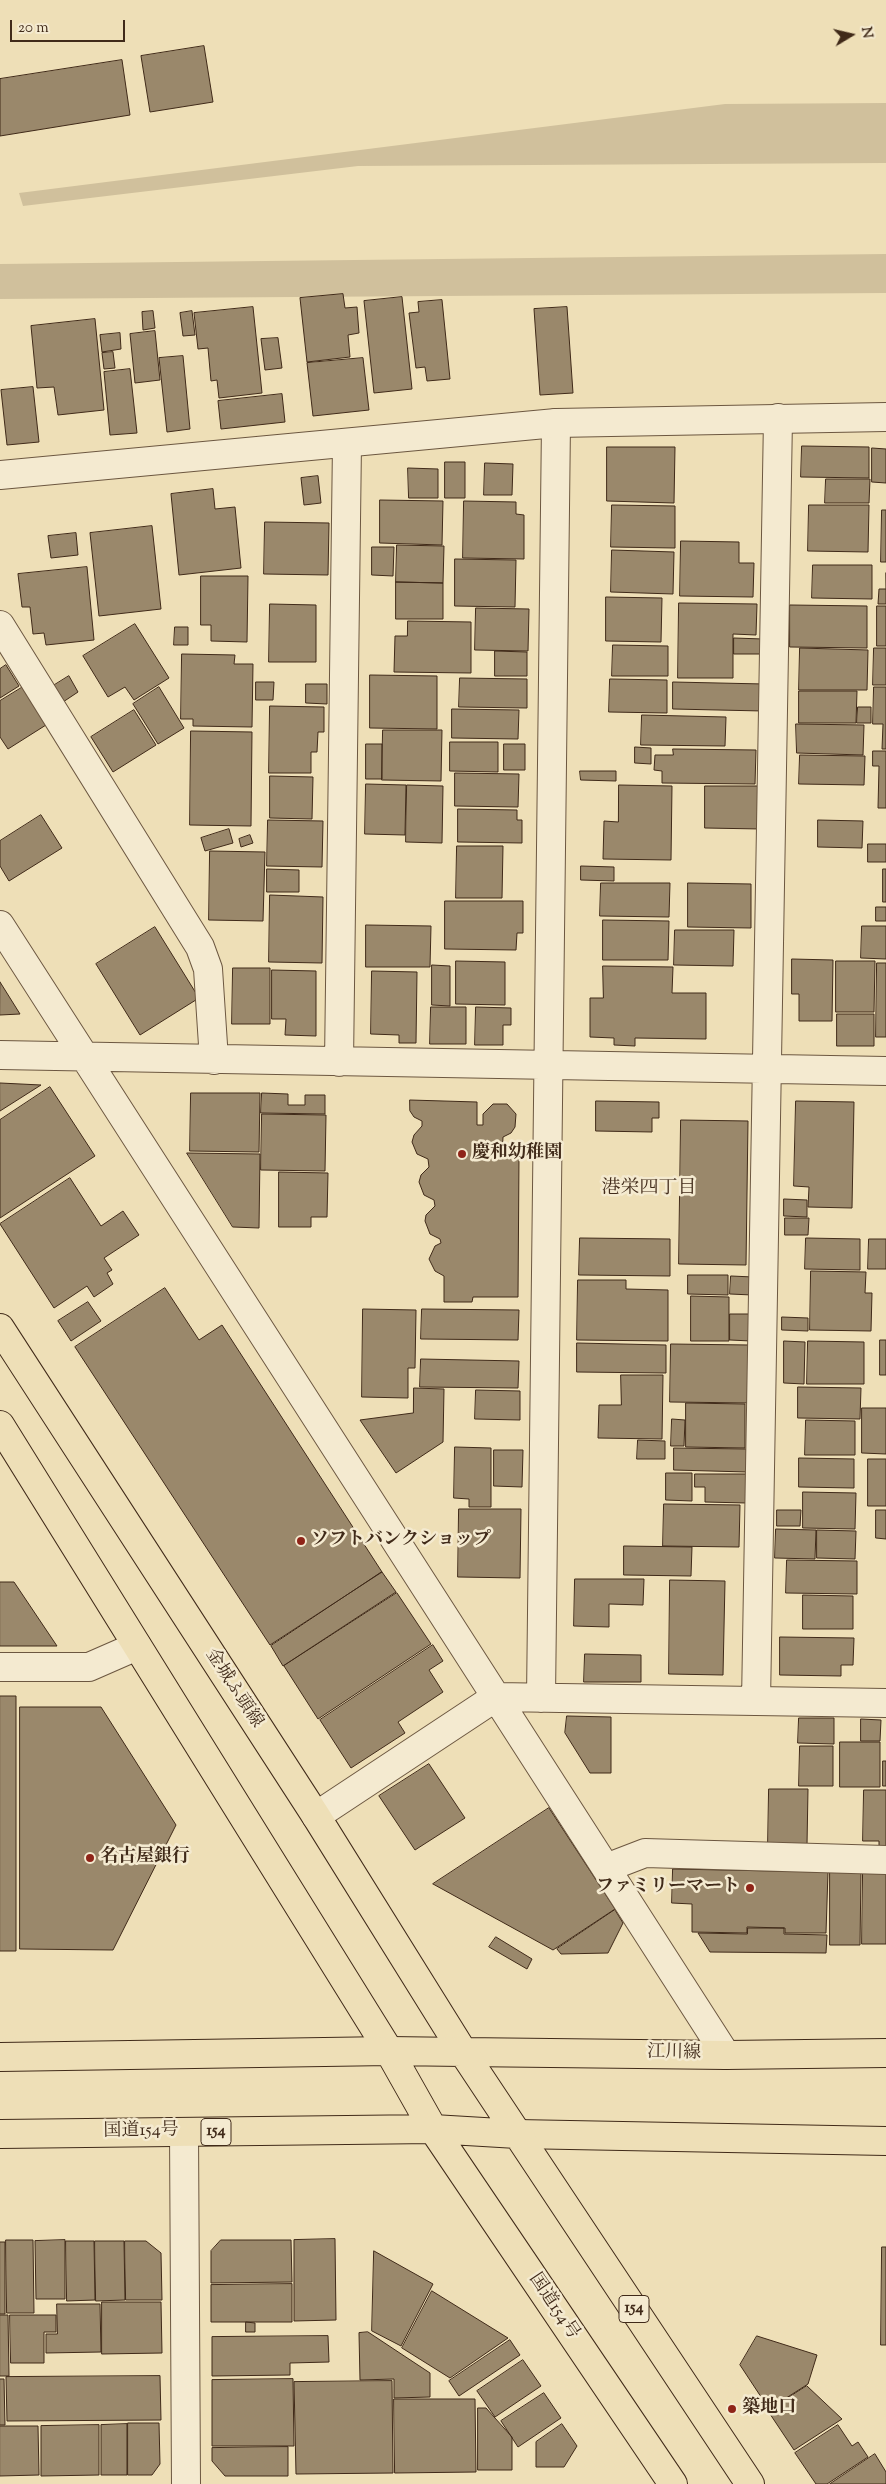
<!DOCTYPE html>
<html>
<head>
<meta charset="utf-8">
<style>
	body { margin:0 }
	#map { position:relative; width:886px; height:2484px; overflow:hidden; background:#eedfb7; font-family:"Sorts Mill Goudy",serif }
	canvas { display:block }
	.north { position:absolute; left:826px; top:10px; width:50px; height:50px; -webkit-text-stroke:4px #f4ead0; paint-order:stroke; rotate:81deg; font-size:14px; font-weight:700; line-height:20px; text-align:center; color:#402a19 }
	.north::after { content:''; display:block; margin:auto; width:18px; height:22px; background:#402a19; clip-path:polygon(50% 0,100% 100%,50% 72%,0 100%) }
	.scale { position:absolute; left:10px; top:20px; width:115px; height:22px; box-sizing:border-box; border:2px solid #402a19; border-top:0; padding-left:6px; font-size:15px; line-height:18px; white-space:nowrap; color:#402a19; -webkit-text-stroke:4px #f4ead0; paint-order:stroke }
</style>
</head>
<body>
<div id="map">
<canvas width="886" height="2484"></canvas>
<div class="north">N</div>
<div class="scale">20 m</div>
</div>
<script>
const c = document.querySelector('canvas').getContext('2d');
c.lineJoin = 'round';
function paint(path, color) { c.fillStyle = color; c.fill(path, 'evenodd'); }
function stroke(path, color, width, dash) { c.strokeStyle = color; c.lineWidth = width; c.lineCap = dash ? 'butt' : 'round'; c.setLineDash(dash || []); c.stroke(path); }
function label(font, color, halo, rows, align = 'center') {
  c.font = font + ' "Sorts Mill Goudy","Noto Serif JP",serif'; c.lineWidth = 5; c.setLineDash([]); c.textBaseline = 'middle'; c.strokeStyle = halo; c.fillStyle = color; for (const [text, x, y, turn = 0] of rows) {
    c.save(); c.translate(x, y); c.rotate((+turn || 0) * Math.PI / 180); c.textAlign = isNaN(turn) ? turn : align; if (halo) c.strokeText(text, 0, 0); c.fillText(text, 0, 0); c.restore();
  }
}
const green = new Path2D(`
	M886 103V163L358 166 23 206 19 193 725 104Z
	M886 254V293L0 299V264Z`);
const building = new Path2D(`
	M204 46 213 102 150 112 141 56Z
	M122 60 130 115 0 136V79Z
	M343 294 345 308 357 307 359 333 348 335 350 357 307 362 300 298Z
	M402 297 412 389 374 393 364 301Z
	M442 300 450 379 427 381 425 367 416 368 409 313 419 312 418 302Z
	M253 307 262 393 219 398 217 380 211 381 208 348 198 349 194 313Z
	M567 307 573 393 540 395 534 309Z
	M153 311 155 328 143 330 142 312Z
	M192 311 195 335 183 336 180 313Z
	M95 319 104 410 58 415 54 387 37 388 31 326Z
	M155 331 160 380 135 383 130 334Z
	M120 333 121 349 102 352 100 335Z
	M278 338 282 368 265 370 261 339Z
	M113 352 115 368 104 369 102 353Z
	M183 356 190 429 167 432 159 358Z
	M363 358 369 410 313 416 307 363Z
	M130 369 137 433 110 435 104 372Z
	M33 387 39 442 7 445 1 390Z
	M282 394 285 422 221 429 218 401Z
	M802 446 869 447V478L801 477Z
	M607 447H675L674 503 607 501Z
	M872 448 886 449V483L872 482Z
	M445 462H465V498H445Z
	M485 463 513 464 512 495H484Z
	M408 468 438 469V498H409Z
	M318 476 321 503 304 505 301 478Z
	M826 479H870L869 503H825Z
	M213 489 215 509 235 507 241 568 179 575 171 494Z
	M380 500 443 501 442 545 380 543Z
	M464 501 516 502V514L524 515V559L463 558Z
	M612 505 675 506V548L611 547Z
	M809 505H869L868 552 808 551Z
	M882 510H886V562H881Z
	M265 522 329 523 328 575 264 574Z
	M152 526 161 609 99 616 90 533Z
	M76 533 78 555 51 558 48 536Z
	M681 541 739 542V563H754L753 597 680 596Z
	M397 545 444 546 443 583 396 582Z
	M372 547H394L393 576 372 575Z
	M612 550 674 552 673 594 611 592Z
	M455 559 516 560 515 607 455 606Z
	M813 565H872V599L812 598Z
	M87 567 94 640 46 645 44 633 33 634 30 607H22L18 574Z
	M886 573V604H878L879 589H886Z
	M201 576H248L247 642 211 641V625H201Z
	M396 582 443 583V619H396Z
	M606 597 662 598 661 642 606 641Z
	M679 603 757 604 756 635 733 634V678H678Z
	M270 604 316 605V662H269Z
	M790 605 867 606V648L790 647Z
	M877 606H886V646H877Z
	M476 608 529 609 528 651 475 650Z
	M408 621 471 622V673L394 672 395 636H407Z
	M135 624 169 678 134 700 125 687 108 697 83 656Z
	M175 627H188V645H174Z
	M734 638 763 639V654H734Z
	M613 645 668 646V676H612Z
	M800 648 868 650 867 690H799Z
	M874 648H886V685H873Z
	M495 651 527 652V676H495Z
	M182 654 235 655 234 664H253L252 727 193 726V719H181Z
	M6 665 19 686 0 698V669Z
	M370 675 437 676V729L370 728Z
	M69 676 78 692 63 702 53 686Z
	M460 678 527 679V708L459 707Z
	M610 679 667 680V713L609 712Z
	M256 682H274L273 700H256Z
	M673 682 764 684 763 711 673 709Z
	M306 684H327V704L306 703Z
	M23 687 46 725 8 749 0 737V701Z
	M159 687 184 728 158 744 133 704Z
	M874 687H886V749H882L883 724H873Z
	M799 691H857L856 723H799Z
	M270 706 324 707V732H318L317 752H311V773H269Z
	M858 707H871V723H857Z
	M452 709 519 710 518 739 452 738Z
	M134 710 156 745 113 772 91 737Z
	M642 715 726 717 725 746 641 745Z
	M796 724 864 725 863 755 797 753Z
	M383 730H442L441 781 382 780Z
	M191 731 252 732 251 826 190 825Z
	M450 742H498V772L450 771Z
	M366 744H382V779H366Z
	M504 744H525V770H504Z
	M635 747 651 748V764L635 763Z
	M673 749 756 750 755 784 662 783V771L654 770 655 755H673Z
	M873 751H886V808H878L879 766H873Z
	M800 755 865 756 864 785 799 784Z
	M580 771H616V781L581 780Z
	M455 773 519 774 518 807 455 806Z
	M270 776 313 777 312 819 270 818Z
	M366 784 406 785 405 835 365 834Z
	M407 785 443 786 442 843 406 842Z
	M619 785 672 786 671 860 603 859 604 821 618 822Z
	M705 786H761V829L705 828Z
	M458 809 517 810V820H522V843L458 842Z
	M41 815 62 848 9 881 0 866V841Z
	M268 820 323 821 322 867 267 866Z
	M818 820 863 821 862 848 818 847Z
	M229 829 233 843 205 851 201 838Z
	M250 835 253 843 241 847 239 839Z
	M868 844H886V862H868Z
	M457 846H503L502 898H456Z
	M210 851 265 852 263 921 209 920Z
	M581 866 614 867V881L581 880Z
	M267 869 299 870V892H267Z
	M883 869H886V902H883Z
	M601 883H670L669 917 600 916Z
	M688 883 751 884V928L688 927Z
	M270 895 323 897 322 963 269 962Z
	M445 901H523V933H517L516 950 445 949Z
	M876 907H886V921H876Z
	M603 920 669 921 668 960H603Z
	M366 925 431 926 430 967H366Z
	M862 926H886V959L861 958Z
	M155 927 199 998 140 1035 96 964Z
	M675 930H734L733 966 674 965Z
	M792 959 833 960 832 1021H799V994H792Z
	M456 961 505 962V1005L456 1004Z
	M836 961H875L874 1012H836Z
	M877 963H886V1037H876Z
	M432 965 450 966V1006L432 1005Z
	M603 966 673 967 672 993H706V1039L635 1038V1046L614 1045V1038L590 1037V998H603Z
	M233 968H270V1024H232Z
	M272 970 316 971V1036L285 1035 286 1019H272Z
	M372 971 417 972 416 1043H399V1035L371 1034Z
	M0 982 20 1014 0 1015Z
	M431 1007H466V1044H430Z
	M476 1007 511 1008V1025H503V1045H475Z
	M837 1014H874V1046H837Z
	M0 1083 41 1085 0 1111Z
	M50 1087 95 1156 0 1218V1120Z
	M191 1093H260L259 1152 190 1151Z
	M262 1093 288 1094V1105H305V1095H325V1114L261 1113Z
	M410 1100 477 1102V1125H483V1114L493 1104H507L516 1114 515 1127 511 1133 503 1137 502 1156H519L518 1297H473L472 1302H444V1276L435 1271 429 1259 435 1246 441 1243 440 1239 430 1234 425 1221 426 1215 435 1206 434 1200 424 1195 419 1182 421 1175 429 1167 428 1159 417 1154 412 1142 414 1135 422 1126V1121L414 1117 410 1111Z
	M596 1101 659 1102V1118H652V1132L596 1131Z
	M796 1101 854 1102 852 1208 808 1207 809 1187 794 1186Z
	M262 1114 326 1115 325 1171 261 1170Z
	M681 1120 748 1121 746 1265 679 1264Z
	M187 1153 260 1154 259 1228 233 1227Z
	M279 1172 328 1173 327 1217H311V1227H279Z
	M70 1178 101 1226 123 1211 139 1235 104 1258 112 1270 107 1273 113 1284 94 1297 87 1286 54 1308 0 1224Z
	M784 1199 807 1200V1217L784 1216Z
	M785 1218H809L808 1235H785Z
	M580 1238 670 1239V1276L579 1275Z
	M806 1238 860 1239V1270L805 1269Z
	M869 1239H886V1269H868Z
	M811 1271 866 1272 865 1293H872L871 1331 810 1330Z
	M688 1275H728V1295L688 1294Z
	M731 1276 753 1277 752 1295 730 1294Z
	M578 1280H626V1289L668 1290V1341L577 1340Z
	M165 1288 199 1340 222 1325 382 1572 270 1645 75 1347Z
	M691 1296 729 1297V1341H691Z
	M88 1302 101 1321 71 1341 58 1321Z
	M363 1309 416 1310 415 1368H408V1398L362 1397Z
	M422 1309 519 1310 518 1340 421 1339Z
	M730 1314H751V1341L730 1340Z
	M782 1317 808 1318V1331L782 1330Z
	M880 1340H886V1375H880Z
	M784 1341 805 1342 804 1384 784 1383Z
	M808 1341 864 1342V1384H807Z
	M577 1343 666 1345V1373L577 1372Z
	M671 1344 749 1345V1403L670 1402Z
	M421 1359 519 1361 518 1388 420 1387Z
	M621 1375H663L662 1439 598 1438 599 1405H621Z
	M798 1387 861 1388 860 1419 798 1418Z
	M414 1388 444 1389 443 1442 396 1473 360 1420 413 1413Z
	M476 1390 520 1391V1420L475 1419Z
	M686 1403 745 1404V1448L686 1447Z
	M862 1408H886V1454L862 1453Z
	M672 1419 685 1420 684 1446H671Z
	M806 1420 855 1421V1455H805Z
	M638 1440 665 1441V1459H637Z
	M455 1447 491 1448V1507H469V1499L454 1498Z
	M674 1448 747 1449V1472L674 1470Z
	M494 1450H523L522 1487 494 1486Z
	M799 1458 854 1459V1488L799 1487Z
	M868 1459H886V1506H868Z
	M666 1473H692V1501L666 1500Z
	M695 1474H747V1503L705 1502V1487H695Z
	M803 1492 856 1493 855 1529 803 1528Z
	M664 1504 740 1505 739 1547 663 1546Z
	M459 1509H521L520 1578 458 1577Z
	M777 1510H801L800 1526H777Z
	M876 1510H886V1539L876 1538Z
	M776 1529 816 1530 815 1559 775 1558Z
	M817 1530 856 1531 855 1559 817 1558Z
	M624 1546 692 1547 691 1576 624 1575Z
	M787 1560 857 1561V1594L786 1593Z
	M382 1572 396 1592 283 1666 271 1646Z
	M575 1579H644L643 1605 609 1604V1627L574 1626Z
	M670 1580 725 1581 723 1675 669 1674Z
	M0 1582H14L57 1646H0Z
	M397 1593 431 1644 318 1719 284 1666Z
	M803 1595 853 1596V1629H803Z
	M780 1637 854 1638 853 1665H841V1676L780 1675Z
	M433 1645 443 1661 429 1670 443 1692 398 1722 405 1733 351 1768 320 1720Z
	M585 1654 641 1655V1682H584Z
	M0 1696H16V1951H0Z
	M20 1707H101L176 1825 113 1950 20 1949Z
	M567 1716 611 1717V1773H590L565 1733Z
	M799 1718H834V1744L798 1743Z
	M861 1719 881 1720 880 1741H861Z
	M840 1742H880V1787H840Z
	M800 1746H833V1786H799Z
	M883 1761H886V1786H883Z
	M429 1764 465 1818 415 1850 379 1796Z
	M769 1789H808L807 1845H768Z
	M864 1790H886V1849H879V1841H863Z
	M549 1808 615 1909 553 1950 433 1884Z
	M673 1869 828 1872 826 1933H785V1928L747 1927V1933L692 1932V1904L672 1903Z
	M863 1870H886V1944H862Z
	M830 1871 861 1872 860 1945H830Z
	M615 1910 623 1923 608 1953 561 1954 557 1949Z
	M748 1928H784V1934L827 1935 826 1953 710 1952 698 1933 747 1934Z
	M496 1937 532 1959 527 1969 489 1947Z
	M335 2239 336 2320 294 2321V2240Z
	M6 2240H33L34 2313H7Z
	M65 2240V2299H36L35 2241Z
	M221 2240H291L292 2282 211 2283V2251Z
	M66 2241H94L95 2300 67 2301Z
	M95 2241H124L125 2300 96 2301Z
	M125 2241H146L161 2253 162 2300H126Z
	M0 2242H5V2314H0Z
	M882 2247H886V2345H881Z
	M374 2251 433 2284 401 2346 372 2331Z
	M292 2284V2322H211V2285Z
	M432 2291 508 2338 450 2378 402 2348Z
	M102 2302H161L162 2353 102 2354Z
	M57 2304H100L101 2352 46 2353V2334H57Z
	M0 2315H8L9 2376H0Z
	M10 2315H56V2332H44V2363H11Z
	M246 2322 255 2323V2332H246Z
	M368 2332 430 2373V2397L394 2398V2379L360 2380 359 2333Z
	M328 2336 329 2362 290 2363V2375L212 2376V2337Z
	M757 2336 817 2355 808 2384 769 2409 740 2365Z
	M510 2340 520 2355 459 2396 449 2381Z
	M523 2360 541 2386 495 2417 477 2391Z
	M160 2376 161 2420 7 2421 6 2377Z
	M0 2379H4L5 2425H0Z
	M293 2379 294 2446H212V2380Z
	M392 2381 393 2473 296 2474 294 2382Z
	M807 2386 842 2419 794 2450 768 2411Z
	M544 2393 561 2418 518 2447 501 2421Z
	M394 2399H475L476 2472 395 2473Z
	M478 2408H486L512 2437V2470H478Z
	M128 2423H159L160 2464 152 2475H128Z
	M127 2424V2475H101V2425Z
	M562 2424 577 2446 564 2467H536V2442Z
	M99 2425V2475L41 2476V2426Z
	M838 2425 852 2446 858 2442 868 2457 827 2484H816L795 2453Z
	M0 2426H38L39 2475 0 2476Z
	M288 2447V2476H225L212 2461V2448Z
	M875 2454 886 2472V2484H830Z`);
const minor = new Path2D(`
	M0 625 200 947 208 969 214 1060
	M0 925 726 2055
	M0 1055 886 1071
	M339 1062 347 443
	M0 1667H89L137 1646
	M541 1698 556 423
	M756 1701 778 418
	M316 1816 496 1697 886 1703
	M606 1868 645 1853 886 1860
	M184 2132 186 2484`);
const tertiary = new Path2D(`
	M0 475 556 423 886 417`);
const primary = new Path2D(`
	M0 1328 316 1816 463 2052 726 2055 886 2053
	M0 1425 389 2051
	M517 2134 886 2141`);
const trunk = new Path2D(`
	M389 2051 433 2129 673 2484
	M0 2057 389 2051 463 2052 750 2484
	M0 2134 433 2129 517 2134`);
const markers = [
	[462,1154,5,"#8f2418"],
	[301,1541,5,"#8f2418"],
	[90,1858,5,"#8f2418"],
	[750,1888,5,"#8f2418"],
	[732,2409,5,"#8f2418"]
];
const shields = [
	[216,2132,30],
	[634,2309,30]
];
const shieldNames = [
	["154",216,2132],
	["154",634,2309]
];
const poiNames = [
	["慶和幼稚園",472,1154],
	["ソフトバンクショップ",311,1541],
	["名古屋銀行",100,1858],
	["ファミリーマート",740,1888,"right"],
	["築地口",742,2409]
];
const streetNames = [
	["金城ふ頭線",233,1689,57],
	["江川線",674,2054,1],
	["国道154号",141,2132,-1],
	["国道154号",553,2307,56]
];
const neighbourhoodNames = [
	["港栄四丁目",649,1190]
];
paint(green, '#d0c09c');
paint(building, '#9a886b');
stroke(building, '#402a19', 1);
stroke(minor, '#6c5740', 30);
stroke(tertiary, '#6c5740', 30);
stroke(primary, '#402a19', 30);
stroke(trunk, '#402a19', 30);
stroke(minor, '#f4ead0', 28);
stroke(tertiary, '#f4ead0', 28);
stroke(primary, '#eedfb7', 28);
stroke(trunk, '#eedfb7', 28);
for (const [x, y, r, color] of markers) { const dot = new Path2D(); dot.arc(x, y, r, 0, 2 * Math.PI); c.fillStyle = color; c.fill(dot); stroke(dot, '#f4ead0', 2); }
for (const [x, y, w] of shields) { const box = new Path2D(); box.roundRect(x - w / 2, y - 13.5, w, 27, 4); c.fillStyle = '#f4ead0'; c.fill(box); stroke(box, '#402a19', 1); }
label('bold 16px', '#402a19', null, shieldNames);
label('bold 18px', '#402a19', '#f4ead0', poiNames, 'left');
label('18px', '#402a19', '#f4ead0', streetNames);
label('19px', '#402a19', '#f4ead0', neighbourhoodNames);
</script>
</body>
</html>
